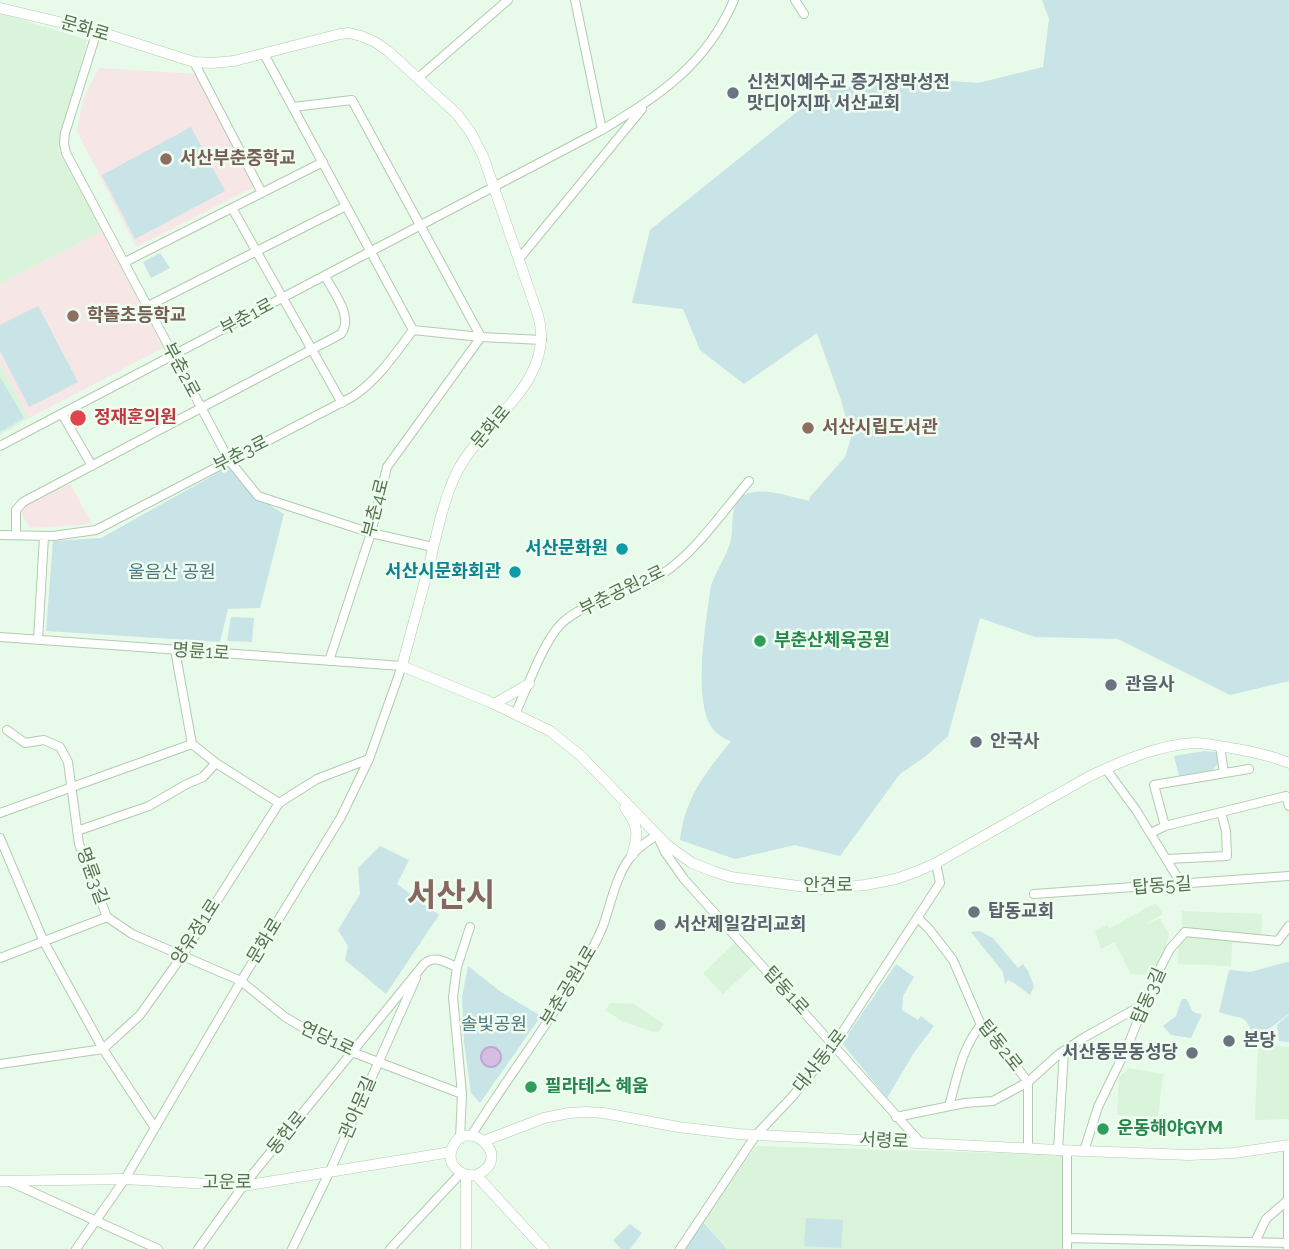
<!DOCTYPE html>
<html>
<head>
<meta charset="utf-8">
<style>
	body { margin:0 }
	canvas { display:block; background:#e8fae9 }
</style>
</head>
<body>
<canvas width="1289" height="1249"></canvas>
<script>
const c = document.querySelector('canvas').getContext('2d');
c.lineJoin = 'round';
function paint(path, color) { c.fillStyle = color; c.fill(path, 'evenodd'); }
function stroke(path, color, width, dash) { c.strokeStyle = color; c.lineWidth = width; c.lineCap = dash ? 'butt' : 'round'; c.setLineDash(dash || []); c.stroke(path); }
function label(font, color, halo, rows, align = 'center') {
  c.font = font + ' Raleway,"Noto Sans KR",sans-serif'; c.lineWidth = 5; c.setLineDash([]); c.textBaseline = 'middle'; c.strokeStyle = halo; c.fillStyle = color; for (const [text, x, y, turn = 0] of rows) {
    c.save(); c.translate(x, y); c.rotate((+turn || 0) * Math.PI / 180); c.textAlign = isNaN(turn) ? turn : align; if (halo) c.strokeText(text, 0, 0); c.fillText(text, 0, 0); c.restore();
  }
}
const residential = new Path2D(`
	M0 13 87 40 59 151 102 231 0 284Z
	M0 363 29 418 0 435Z
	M1156 903 1163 914 1143 926 1160 918 1169 934 1163 959 1159 967 1147 975 1131 974 1115 942 1101 949 1095 931 1107 925 1110 928Z
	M1182 911 1262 914 1261 944 1232 943 1231 966 1178 964 1179 929H1182Z
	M736 942 756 963 723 994 703 973Z
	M611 1003 634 1004 664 1024 659 1031 653 1032 622 1021 605 1010Z
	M1258 1045 1289 1047V1119L1255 1120Z
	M1129 1068 1163 1074 1158 1117 1117 1115 1119 1077Z
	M756 1146 1062 1155 1064 1157 1062 1249H728L703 1221Z`);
const education = new Path2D(`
	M99 68 196 74 254 187 136 247 77 131 83 99Z
	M102 231 163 348 29 418 0 363V284Z
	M70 484 92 524 30 528 21 513 25 504Z`);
const green = new Path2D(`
	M1042 0H1289V681L1230 695 1118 639 1035 637 980 618 948 736 926 756 900 774 840 856 795 845 735 859 680 840C685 797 705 774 731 741 719 738 709 727 706 715 696 679 706 622 711 585 717 569 727 556 731 539 733 529 731 517 735 507 744 479 789 497 809 501L810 497 845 457 851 438 841 400 817 333 744 384 700 350 683 309 632 303 650 230 823 91 913 78 978 83 1043 67 1049 19Z
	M191 127 225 191 135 239 102 175Z
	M160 253 170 268 151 278 143 262Z
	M38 306 78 382 29 407 0 351V325Z
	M0 377 24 418 0 432Z
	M230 466 253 495 284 514 260 608 228 609 220 642 46 631 53 541 101 538Z
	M231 617 254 618 252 642 227 641Z
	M1204 751 1215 752 1219 757 1220 761 1213 770 1179 776 1174 756Z
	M380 846 409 860 397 884 439 915 386 994 345 960 348 946 338 930 360 894 358 868Z
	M979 931 993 938 1018 968 1023 964 1028 971 1034 986 1030 995 1014 983 1008 980 1005 984 1003 972 971 932Z
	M1287 962H1289V1014L1254 1040C1246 1011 1243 1021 1219 1012L1229 970 1250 972Z
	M896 964 914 977 903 996 902 1010 918 1020 921 1016 934 1026 915 1051 887 1098 842 1043Z
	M468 966 501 992 541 1016 480 1103 471 1093 464 1042 462 997Z
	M1183 999H1186C1193 1007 1188 1013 1202 1014L1191 1038 1171 1035 1163 1026 1176 1016 1181 1001Z
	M1289 1015V1042L1279 1041 1277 1025Z
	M806 1218 843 1220 841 1248 804 1246Z
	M703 1222 727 1249H685L700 1224Z
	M630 1224 642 1233 630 1249H621L613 1240Z`);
const water = new Path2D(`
	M481 1057a10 10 0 1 1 20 0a10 10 0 1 1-20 0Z`);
const minor = new Path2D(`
	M575 0 602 130
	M795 0 804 14
	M97 31 65 133 64 144 66 153 229 460 258 496 371 533 433 547
	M194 62 262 193
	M418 78 508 0
	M293 107 352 100 481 337 387 467 371 533 329 661
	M232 208 342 403
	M519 259 642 109
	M125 262 323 162
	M148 306 346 206
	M413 330 481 337 542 340
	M62 414 92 466
	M0 446 602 130C660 95 706 65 734 0
	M0 535 53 536 96 530 352 397C378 380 394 355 413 330L264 54
	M16 535V510L23 502 341 334C354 316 333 292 325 276
	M0 637 402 666 369 759 341 817 241 981 125 1179 76 1249
	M38 640 44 536
	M175 650 192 744 216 763 279 803
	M515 714C527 689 543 642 561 624 584 601 633 592 662 574 694 554 724 510 749 481
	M7 730 25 743 44 740 60 747 68 762 79 844 107 917 132 934 241 981 285 1017 319 1037 352 1052 462 1094
	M1220 746 1224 773
	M1106 769 1136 810 1182 885
	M0 813 192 744
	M1165 826 1154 785 1249 769
	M77 831 149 806 185 785 203 777 216 763
	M1151 833 1165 826 1286 796 1289 806
	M0 838 44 942 103 1049 155 1128
	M1167 859 1227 856 1226 831 1221 812
	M1034 894 1289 876
	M918 918 929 929 953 960 981 1025 998 1043 1028 1082V1148
	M0 958 107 917
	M0 1064 103 1049 140 1015 182 956 279 803 317 779 369 759
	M949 1106C957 1078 962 1047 981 1025
	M896 1117 965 1103 993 1101 1028 1082 1059 1054 1085 1037 1144 1004
	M471 1136C504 1083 542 1033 574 980 585 962 597 943 604 923 611 903 616 877 629 859 636 848 647 842 657 835L665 852 684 879 921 1143
	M460 1139 462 1094 453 997 457 967 470 927
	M1288 1145V1249
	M1058 1150 1064 1051
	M1067 1150V1249
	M1084 1151 1098 1107 1128 1045 1155 978 1170 949 1185 932 1278 941 1289 926
	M8 1181 158 1249
	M1067 1238 1288 1243
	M1255 1242 1266 1219 1289 1199
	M198 1249 243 1186 424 964C434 954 446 963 457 967
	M292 1249 330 1171 416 978
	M390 1249 461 1173
	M680 1249 756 1135 792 1097 834 1045 940 883 936 863`);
const tertiary = new Path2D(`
	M0 8 97 31 194 62 212 63 234 61 340 34 349 33 361 36 375 42 388 51 457 114 471 133 483 156 538 315C557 381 485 419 458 470 442 501 436 540 427 573 419 604 410 635 402 666L490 702 550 731 581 756 667 845 692 863 712 871 731 877 821 889 865 885 896 879 918 871 936 863 1090 776C1122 761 1158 745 1194 743 1208 743 1222 747 1237 749 1254 752 1272 756 1289 763
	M494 704 529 684
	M625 808C638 825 639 834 632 855
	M484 1141 544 1118 569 1113 587 1112 604 1113 678 1127 738 1134 1058 1150 1189 1155 1234 1153 1289 1145
	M476 1175C517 1158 465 1113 452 1149 446 1165 461 1177 476 1175L544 1249
	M0 1181 125 1179 243 1186 451 1152
	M466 1249V1175`);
const markers = [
	[733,93,7,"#6b7280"],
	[166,159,7,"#8d6e63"],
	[73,316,7,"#8d6e63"],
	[78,418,9,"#e0444e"],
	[808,428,7,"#8d6e63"],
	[622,549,7,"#0f9aa8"],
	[515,572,7,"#0f9aa8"],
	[760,641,7,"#2e9e5b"],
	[1111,685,7,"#6b7280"],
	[976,742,7,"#6b7280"],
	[974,912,7,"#6b7280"],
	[660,925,7,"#6b7280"],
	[1229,1041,7,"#6b7280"],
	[1192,1053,7,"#6b7280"],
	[531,1087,7,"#2e9e5b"],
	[1103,1129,7,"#2e9e5b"]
];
const streetNames = [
	["문화로",85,29,16],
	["부춘1로",247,317,-28],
	["부춘2로",181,370,62],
	["문화로",491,427,-50],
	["부춘3로",241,454,-27],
	["부춘4로",376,508,-76],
	["부춘공원2로",622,591,-26],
	["명륜1로",201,652,4],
	["명륜3길",92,876,70],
	["안견로",828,886],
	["탑동5길",1162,886,-4],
	["양유정1로",196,932,-57],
	["문화로",265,941,-59],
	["부춘공원1로",569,986,-59],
	["탑동1로",786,991,48],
	["탑동3길",1149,996,-66],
	["연당1로",327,1039,25],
	["탑동2로",1000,1046,52],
	["대사동1로",820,1061,-52],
	["관아문길",358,1108,-67],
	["동헌로",287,1133,-51],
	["서령로",884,1141,3],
	["고운로",227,1183]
];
const worshipNames = [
	["신천지예수교 증거장막성전",747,83],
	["맛디아지파 서산교회",747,104],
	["관음사",1125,685],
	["안국사",990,742],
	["탑동교회",988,912],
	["서산제일감리교회",674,925],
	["본당",1243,1041],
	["서산동문동성당",1178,1053,"right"]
];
const educationNames = [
	["서산부춘중학교",180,159],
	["학돌초등학교",87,316],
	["서산시립도서관",822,428]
];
const healthNames = [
	["정재훈의원",94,418]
];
const cultureNames = [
	["서산문화원",608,549],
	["서산시문화회관",501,572]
];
const parkNames = [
	["울음산 공원",172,573],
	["솔빛공원",494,1025]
];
const leisureNames = [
	["부춘산체육공원",774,641],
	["필라테스 혜움",545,1087],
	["운동해야GYM",1117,1129]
];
const townNames = [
	["서산시",451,896]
];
paint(residential, '#daf3db');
paint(education, '#f6e6e5');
paint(green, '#c8e4e6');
paint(water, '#d4bee2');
stroke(water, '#c2a6d2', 2);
stroke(minor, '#b2cbaf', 10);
stroke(tertiary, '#b2cbaf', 11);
stroke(minor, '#fff', 8);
stroke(tertiary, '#fff', 10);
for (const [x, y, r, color] of markers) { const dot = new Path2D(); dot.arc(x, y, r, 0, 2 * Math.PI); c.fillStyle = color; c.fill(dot); stroke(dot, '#eefdef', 2.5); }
label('18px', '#55714f', '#eefdef', streetNames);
label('bold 18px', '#5b616d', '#eefdef', worshipNames, 'left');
label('bold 18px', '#785e54', '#eefdef', educationNames, 'left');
label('bold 18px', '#be3a42', '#eefdef', healthNames, 'left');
label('bold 18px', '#0d838f', '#eefdef', cultureNames, 'right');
label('18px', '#4e7881', '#eefdef', parkNames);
label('bold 18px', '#27864d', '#eefdef', leisureNames, 'left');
label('bold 32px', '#876762', '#eefdef', townNames);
</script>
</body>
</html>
